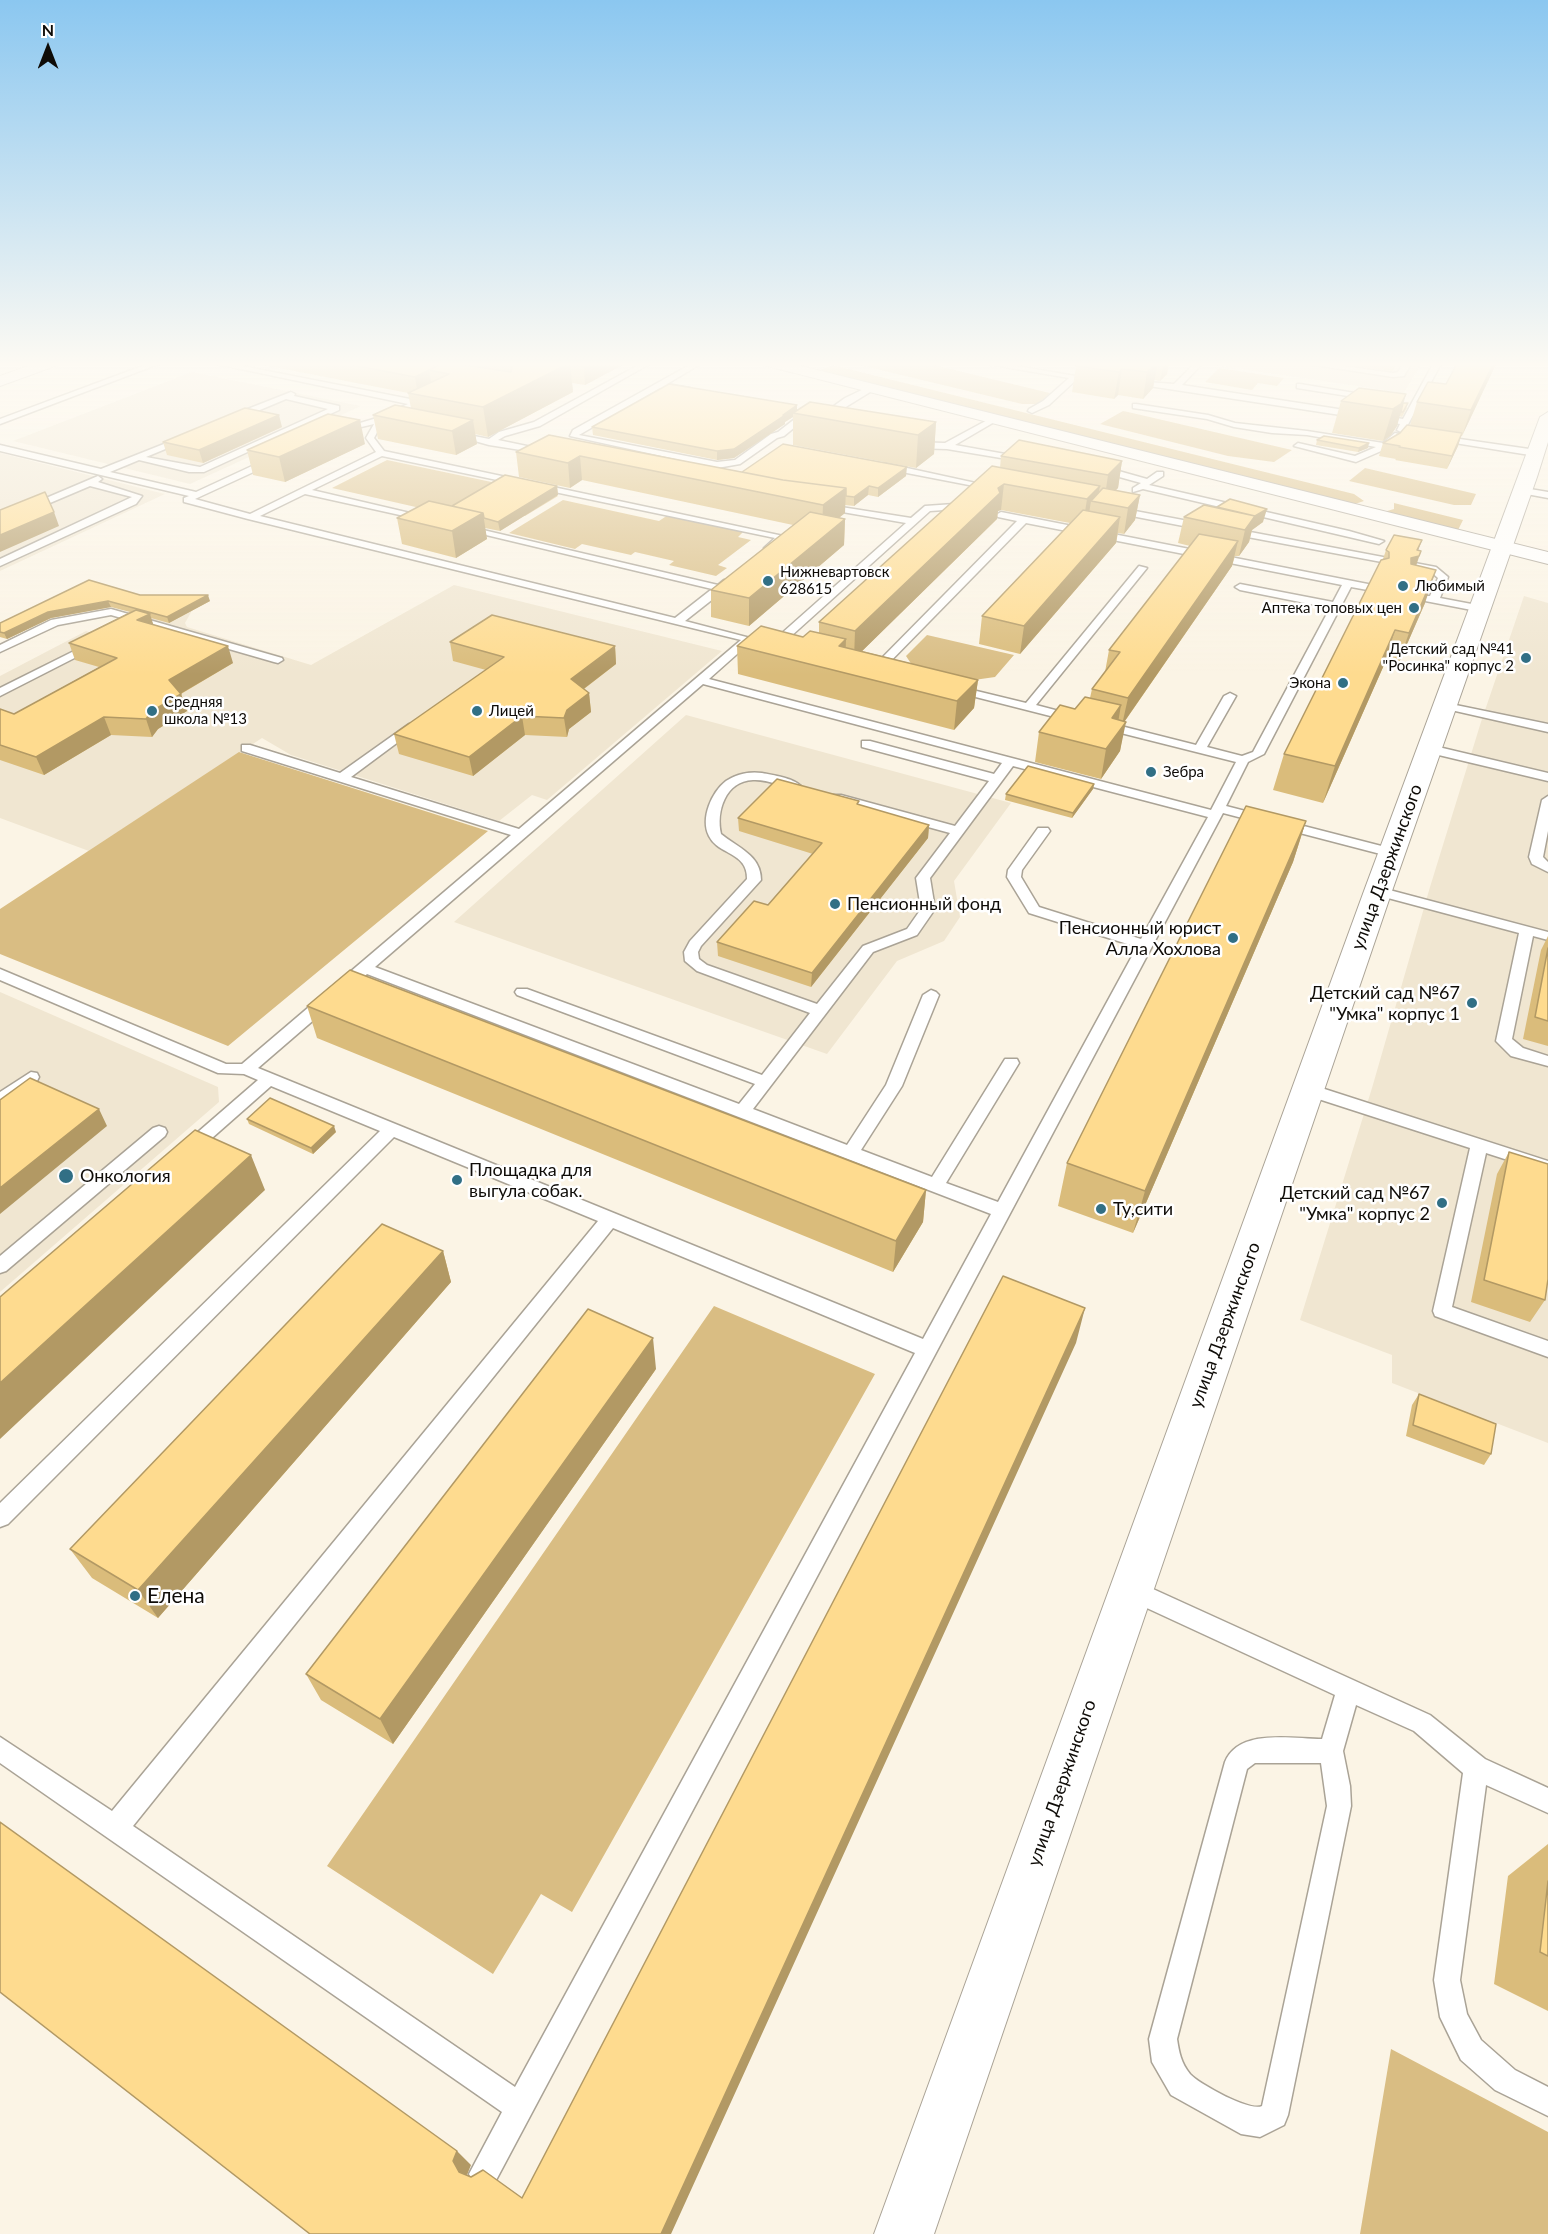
<!DOCTYPE html>
<html>
<head>
<meta charset="utf-8">
<style>
	body { margin:0 }
	#map { position:relative; width:1548px; height:2234px; overflow:hidden; background:#fbf4e5; font-family:Lato,sans-serif }
	canvas { display:block }
	.north { position:absolute; left:18px; top:18px; width:60px; height:60px; -webkit-text-stroke:4px #fff; paint-order:stroke; rotate:0deg; font-size:16px; font-weight:700; line-height:24px; text-align:center; color:#0f0c08 }
	.north::after { content:''; display:block; margin:auto; width:21px; height:27px; background:#0f0c08; clip-path:polygon(50% 0,100% 100%,50% 72%,0 100%) }
</style>
</head>
<body>
<div id="map">
<canvas width="1548" height="2234"></canvas>
<div class="north">N</div>
</div>
<script>
const c = document.querySelector('canvas').getContext('2d');
c.lineJoin = 'round';
function paint(path, color) { c.fillStyle = color; c.fill(path, 'evenodd'); }
function stroke(path, color, width, dash) { c.strokeStyle = color; c.lineWidth = width; c.lineCap = dash ? 'butt' : 'round'; c.setLineDash(dash || []); c.stroke(path); }
function label(font, color, halo, rows, align = 'center') {
  c.font = font + ' Lato,sans-serif'; c.lineWidth = 5; c.setLineDash([]); c.textBaseline = 'middle'; c.strokeStyle = halo; c.fillStyle = color; for (const [text, x, y, turn = 0] of rows) {
    c.save(); c.translate(x, y); c.rotate((+turn || 0) * Math.PI / 180); c.textAlign = isNaN(turn) ? turn : align; if (halo) c.strokeText(text, 0, 0); c.fillText(text, 0, 0); c.restore();
  }
}
const built = new Path2D(`
	M1210 362H1422L1404 393 1208 364Z
	M192 372 361 406 190 484 13 441Z
	M0 453 165 494 0 571Z
	M454 585 722 651 547 800 532 795 499 821 291 755 262 738 89 851 0 818V676L86 631 100 635 146 612 194 607 185 623 187 627 311 665Z
	M1524 596 1548 603V1443L1392 1383V1355L1300 1320 1372 1088 1430 887 1481 722Z
	M686 715 1011 803 954 881 960 917 944 941 897 961 827 1054 454 922Z
	M0 992 218 1087 219 1102 0 1292Z`);
const green = new Path2D(`
	M847 362H921L1050 393 1038 404H1022Z
	M832 365 1354 494 1364 501 1352 505 818 371Z
	M1219 368 1284 378 1277 386 1258 383 1252 390 1205 382Z
	M1123 411 1128 412 1292 450 1274 462 1228 456 1100 424Z
	M387 460 558 496 525 516 470 504 451 515 332 488Z
	M1365 468 1476 494 1471 505H1454L1349 481Z
	M563 500 659 521 668 515 744 531 738 537 751 540 718 565 727 568 716 576 669 565 674 561 635 552 631 555 582 544 575 549 509 533Z
	M1394 503 1463 520 1457 532 1380 513 1394 509Z
	M927 635 1014 655 995 677 974 680 912 665 906 656Z
	M239 752 488 831 228 1046 0 954V909Z
	M714 1306 875 1374 572 1912 541 1894 493 1974 327 1866Z
	M1391 2049 1548 2132V2234H1360Z`);
const service = new Path2D(`
	M153 362H164L0 424V419Z
	M207 362H222L415 400 434 394V398L387 420V423H382L374 438 384 451 788 537 769 551 764 548 775 538 382 456 312 490 427 517V521L305 494 260 516 675 618 712 589 461 529 466 526 718 585 724 580H732V584L685 621 754 639 709 679 1211 810 1236 762 1101 728 1099 726 1105 722 1196 745 1224 696 1230 693 1236 696 1207 747 1242 756 1253 752 1330 608 1240 590 1235 587 1240 584 1333 602 1342 585 1026 523 880 672H872L870 670 1017 521 998 517 996 515 1001 512 1373 585 1378 588 1373 591 1351 587 1264 754 1248 762 1226 806 1397 850 1399 853 1392 857 1223 813 494 2184 484 2189 474 2184 469 2174 502 2112 0 1763V1737L112 1811 598 1221 394 1137 8 1524 0 1527V1503L380 1131 271 1086 195 1153H183L181 1149 183 1145 258 1080 244 1074 218 1073 0 980V969L226 1064H242L511 835 242 751V745H250L340 773 409 724H417V728L351 777 519 829 741 640 248 519 184 502V498L189 496 0 451V445L101 469 184 436H187V440L146 457 200 467 328 409 286 399 236 420H230V416L291 392 295 394 294 396 339 406V410L204 472H189L139 460 110 472 196 492 267 459H273V463L195 499 250 514 376 452 366 438 374 424 340 432 336 430 377 418 408 404ZM703 684 1002 763 994 774 870 741H862V747L989 781 955 826 841 795H833L831 798 833 801 950 833 916 878 921 909 907 929 863 946 817 1004 707 965 699 959 698 952 701 946 761 880C761 855 738 848 721 834 716 812 725 781 753 780 767 779 781 786 795 790L801 786C793 778 773 775 762 773 750 771 736 774 726 781 712 792 700 818 709 836 718 855 748 852 747 879L690 941 684 952 685 961 697 971 810 1013 762 1075 527 989H517L515 992 517 995 755 1084 739 1104 375 967ZM1013 766 1208 817 1141 939 1039 907 1021 877 1022 870 1050 831 1048 828H1038L1008 870 1007 877 1029 913 1137 947 998 1202 946 1183 1019 1063 1017 1059H1005L932 1177 861 1150 902 1086 939 995 936 992 931 990 923 995 886 1085 847 1145 753 1109 873 952 917 935 935 909 930 878ZM367 974 991 1214 923 1339 258 1068ZM613 1228 915 1353 515 2087 133 1826Z
	M644 362H653L540 426 505 436 498 440 546 450V454L489 445 450 434 454 432 489 439 499 432 534 422Z
	M695 362H704L667 384 690 388V392L660 388 579 435 717 462 735 460 771 434 778 432 805 411 812 413 784 436 777 438 740 464 717 468 570 436 573 430Z
	M975 362H993L1099 380 1095 382 1077 379 1049 405 1032 413 1028 411 1029 409 1043 401 1069 378Z
	M1196 362H1204L1182 385 1403 419 1434 362H1442L1405 430 1401 432 1397 430 1400 424 1129 383 1133 381 1174 384Z
	M1295 362H1314L1393 373 1398 372 1404 362H1412L1404 376 1393 377Z
	M1300 384 1373 396 1377 398 1373 400 1297 388V384Z
	M868 387 875 389 823 421 816 419 845 398Z
	M1136 404 1208 415 1235 423 1307 431 1383 443 1395 433 1402 435 1388 448 1356 462 1294 446 1298 443 1355 456 1376 447 1307 435 1272 433 1234 427 1207 419 1133 408V404Z
	M993 417H996V421L955 445 1022 457 1025 458V462L947 449 912 448 908 445 912 442 945 443Z
	M1439 436 1536 450 1540 453 1536 456 1436 440 1435 438Z
	M884 463 985 485 959 509 930 511 779 647 766 646V642L773 641 906 523 825 509 820 506 822 504 911 518 925 506 954 504 974 486 881 468V464Z
	M1108 468 1147 479 1157 472H1163V476L1149 485 1349 531 1384 541 1379 544 1143 489 1133 492V488L1141 483 1105 473 1104 471Z
	M98 476 102 479 98 482 142 496 136 504 0 566V559L132 497 90 486 31 511 0 520V514L25 507Z
	M1524 488 1548 492V498L1521 493 1520 491Z
	M1114 507 1204 524 1209 527 1204 530 1111 512 1109 510Z
	M1229 528 1436 567 1448 577 1440 598 1482 606 1487 609 1482 612 1420 600V596H1430L1438 578 1430 571 1226 533 1224 531Z
	M1139 566 1147 568 1036 705 1078 716V720L1074 722 952 691 950 689 956 686 1026 703Z
	M111 609 282 658 283 660 278 663 274 662 111 615 58 625 0 652V645L51 620Z
	M92 642 97 645 96 647 0 696V688Z
	M1446 703 1548 724V732L1442 708 1440 706Z
	M1430 745 1548 773V781L1426 752 1424 749Z
	M1548 796V831L1543 857 1548 862V872L1532 864 1529 857 1542 800Z
	M1378 887 1548 932V940L1533 936 1512 1039 1523 1048 1548 1056V1066L1511 1056 1496 1041 1519 933 1373 894 1371 891Z
	M31 1072 37 1073 39 1077 37 1081 6 1104 0 1106V1092Z
	M1309 1084 1548 1161V1173L1486 1153 1452 1307 1548 1341V1357L1435 1316 1433 1311 1470 1148 1303 1094 1301 1090 1303 1086Z
	M159 1126 165 1128 167 1132 165 1136 6 1271 0 1273V1256L153 1128Z
	M1131 1579 1430 1715 1485 1759 1548 1788V1813L1486 1785 1460 1980 1467 2014 1481 2040 1515 2070 1548 2087V2116L1495 2090 1461 2060 1440 2017 1434 1980 1463 1773 1414 1731 1356 1705 1343 1751 1350 1786 1351 1806 1288 2115 1284 2125 1260 2137 1241 2134 1171 2095 1152 2062 1149 2039 1225 1762C1239 1728 1292 1739 1322 1739L1335 1695 1123 1597 1120 1590 1123 1583ZM1255 1763H1321L1327 1806 1262 2106C1250 2112 1199 2084 1190 2074 1181 2063 1179 2052 1177 2039L1247 1769Z`);
const tertiary = new Path2D(`
	M1548 412V442L1537 477 1392 891 934 2234H874L1364 891 1540 417Z`);
const secondary = new Path2D(`
	M39 362H60L58 365 0 386V376Z`);
const primary = new Path2D(`
	M761 362H785L1548 552V564L763 365Z`);
const wall = new Path2D(`
	M248 362H628L585 385 572 383 573 392 488 437 475 434 477 444 456 455 378 439 373 415 411 408 408 393Z
	M1079 362H1169L1167 374 1160 381 1154 380 1153 388 1143 399 1118 395 1114 399 1072 392 1076 366Z
	M1331 362H1398L1392 371Z
	M1497 362 1462 436H1461L1458 446 1447 469 1395 460 1396 459 1379 456 1383 443 1400 433 1410 425 1417 402 1446 384Z
	M1341 401 1403 403 1407 408 1402 417 1399 416 1397 426 1391 435 1383 441 1332 433Z
	M797 405V410L936 422 934 454 916 468 793 445V417L785 422V424L734 458 717 460 593 435 592 427Z
	M282 427 203 463 167 455 163 442Z
	M549 435 742 472 906 476 878 497 868 495 854 506 845 505V513L839 518 845 519 844 545 749 626 711 617V590L793 525 582 480 570 488 519 477 516 452Z
	M1317 440 1368 448 1358 452 1316 445Z
	M365 444 285 482 253 475 247 450Z
	M1001 456 1122 461 1118 488 1115 490 1140 495 1135 520 1124 534 1118 533 1116 543 1020 654 979 644 982 616 1070 523 1001 510 998 511 997 519 862 651 978 680 974 708 954 730 738 674 737 646 803 637 819 633V622L1000 468Z
	M557 486 558 495 500 531 485 528 487 539 456 558 402 544 397 518 452 506Z
	M1184 517 1263 522 1252 530 1249 542 1239 556H1235L1232 566 1125 721 1120 751 1101 779 1035 762 1039 732 1075 709 1090 698 1092 689 1105 672 1109 650 1190 546 1178 543Z
	M1386 550 1418 551 1416 565 1425 603 1397 667 1384 665 1323 803 1273 790 1284 754 1383 559Z
	M140 595 210 601 169 623 151 618 153 625 233 663 181 694 187 711 158 729 152 737 111 735 44 775 0 760V709L14 714 99 667 75 660 69 643 130 612 111 607 51 618 7 639 0 637V623Z
	M450 642 615 646 616 664 584 689 589 693 591 712 569 729 567 737 525 735 473 776 399 754 394 734 486 670 453 661Z
	M1094 784 1093 789 1072 818 1005 800 1006 794Z
	M859 805 929 825 928 838 811 987 718 956 717 942 768 905 813 854 739 831 738 818Z
	M1306 821 1293 862 1133 1233 1058 1206 1067 1163Z
	M1548 936V1046L1523 1039 1541 950Z
	M307 1006 926 1190 923 1222 893 1272 317 1038Z
	M247 1119 336 1132 313 1154 249 1124Z
	M1509 1152 1545 1300 1530 1322 1471 1302 1497 1174Z
	M443 1251 451 1282 158 1618 92 1578 70 1549Z
	M656 1369 393 1744 321 1700 306 1674Z
	M1419 1394 1491 1454 1484 1465 1406 1436 1412 1405Z
	M1548 1844V2011L1494 1984 1508 1876Z`);
const shadedWall = new Path2D(`
	M451 362H460L461 374 454 378Z
	M593 362H628L585 385 584 367Z
	M1158 362 1153 388 1143 399 1147 372Z
	M1164 362H1169L1167 374 1160 381Z
	M1395 362H1398L1392 371Z
	M1494 362H1497L1462 436 1471 410Z
	M570 363 573 392 488 437 483 407Z
	M1122 369 1118 395 1114 399 1119 372Z
	M429 370 432 388 418 395 415 377Z
	M1406 394 1397 426 1391 435 1383 441 1393 409Z
	M797 405V413H793V417L785 422V424L734 458 717 460V451L783 415Z
	M279 415 282 427 203 463 199 450Z
	M360 420 365 444 285 482 279 457Z
	M473 420 477 444 456 455 452 431Z
	M936 422 934 454 916 468 918 435Z
	M1462 433 1458 446 1447 469 1452 456Z
	M1369 443 1368 448 1358 452 1359 448Z
	M580 456 582 480 570 488 568 463Z
	M1122 461 1118 488 1104 503 1108 475Z
	M907 467 906 476 878 497V488Z
	M1004 484 1001 510 998 511 997 519 854 659 855 631 998 488Z
	M557 486 558 495 500 531 498 522Z
	M869 486 868 495 854 506V497Z
	M1100 486 1097 502 1091 501 1088 520 1083 525 1087 499Z
	M846 488 845 513 822 531 823 505Z
	M1140 495 1135 520 1124 534 1128 508Z
	M1267 509 1263 522 1252 530 1249 542 1239 556 1245 530 1255 516Z
	M54 512 59 526 0 552V535Z
	M483 513 487 539 456 558 452 531Z
	M1120 517 1116 543 1020 654 1024 626Z
	M845 519 844 545 749 626V598Z
	M1422 540 1416 556 1421 551 1410 584 1411 558Z
	M1238 541 1232 566 1122 725 1128 698Z
	M1436 570 1425 603 1397 667 1409 633Z
	M208 595 210 601 169 623 167 617Z
	M108 601 111 607 51 618 7 639 4 633 48 612Z
	M150 614 155 630 137 620Z
	M1395 630 1384 665 1323 803 1335 766Z
	M846 639 845 668 839 646Z
	M228 646 233 663 175 697 169 680Z
	M615 646 616 664 573 697 571 679Z
	M978 680 974 708 954 730 957 701Z
	M589 693 591 712 569 729 567 737 564 718 567 710Z
	M181 694 187 711 158 729 152 737 146 719 152 711Z
	M1121 705 1116 735 1112 718Z
	M522 716 525 735 473 776 469 757Z
	M104 717 111 735 44 775 36 757Z
	M1126 722 1120 751 1101 779 1106 749Z
	M1094 784 1093 789 1072 818 1073 813Z
	M1306 821 1293 862 1133 1233 1145 1191Z
	M929 825 928 838 811 987 812 973Z
	M99 1109 107 1126 0 1214V1188Z
	M334 1126 336 1132 313 1154 311 1148Z
	M251 1155 265 1190 0 1439V1383Z
	M926 1190 923 1222 893 1272 896 1241Z
	M443 1251 451 1282 158 1618 138 1590Z
	M1085 1308 1076 1343 671 2234H661Z
	M653 1338 656 1369 393 1744 380 1719Z
	M457 2151 471 2165 467 2175 459 2172 453 2161Z`);
const building = new Path2D(`
	M336 362H418L437 366 415 377Z
	M445 362 511 372 512 367 509 364 494 362H561L570 363 483 407 408 393 449 374 429 370Z
	M561 362H593L584 367Z
	M1079 362H1158L1147 372 1122 369 1119 372 1076 366Z
	M1458 362H1494L1471 410 1417 402 1428 382 1446 384Z
	M669 384 797 405 783 415H785L734 449 717 451 592 427Z
	M1359 388 1406 394 1401 404 1393 409 1341 401Z
	M810 402 936 422 918 435 793 413Z
	M1403 403H1408L1403 412H1401Z
	M395 405 473 420 452 431 373 415Z
	M245 408 279 415 199 450 163 442Z
	M328 414 360 420 279 457 247 450Z
	M1407 425 1462 433 1452 456 1399 447 1400 446 1383 443 1400 433Z
	M549 435 783 480 846 488 823 505 580 456 568 463 516 452Z
	M1324 436 1369 443 1359 448 1317 440Z
	M1019 440 1122 461 1108 475 1001 456Z
	M783 444 907 467 878 488 869 486 854 497 846 496V488L783 480 742 472Z
	M992 466 1100 486 1087 499 1004 484 998 488 1000 493 855 631 819 622Z
	M505 475 557 486 498 522 484 518 483 513 452 506Z
	M1103 488 1140 495 1128 508 1091 501Z
	M45 492 54 512 0 535V510Z
	M1230 499 1267 509 1255 516 1217 507Z
	M429 501 483 513 452 531 397 518Z
	M1204 505 1255 516 1245 530 1184 517Z
	M1083 510 1120 517 1024 626 982 616Z
	M810 512 845 519 749 598 711 590Z
	M1199 534 1238 541 1128 698 1092 689 1120 652 1109 650Z
	M1394 535 1422 540 1417 550 1421 551 1419 556 1411 558V564L1436 570 1409 633 1395 630 1335 766 1284 754 1381 560 1389 558V552L1386 550Z
	M89 580 140 595H208L167 617 108 601 48 612 4 633 0 632V623Z
	M136 610 150 614 137 620 228 646 169 680 181 694 152 711 146 719 104 717 36 757 0 745V709L14 714 117 658 69 643Z
	M492 615 615 646 571 679 589 693 567 710 564 718 522 716 469 757 394 734 504 657 450 642Z
	M761 626 803 637 810 631 846 639 839 646 978 680 957 701 737 646Z
	M1085 697 1121 705 1112 718 1126 722 1106 749 1039 732 1060 705 1075 709Z
	M1028 766 1094 784 1073 813 1006 794Z
	M777 779 859 801 857 804 929 825 812 973 717 942 754 901 768 905 822 843 738 818Z
	M1246 806 1306 821 1145 1191 1067 1163Z
	M1548 948V1021L1535 1017Z
	M350 970 926 1190 896 1241 307 1006Z
	M30 1078 99 1109 0 1188V1100Z
	M270 1098 334 1126 311 1148 247 1119Z
	M195 1130 251 1155 0 1383V1297Z
	M1509 1152 1548 1164V1279L1545 1300 1484 1280Z
	M382 1224 443 1251 138 1590 70 1549Z
	M1003 1276 1085 1308 661 2234H310L0 1992V1822L457 2151 453 2161 459 2172 471 2177 483 2170 522 2198Z
	M588 1309 653 1338 380 1719 306 1674Z
	M1419 1394 1496 1424 1491 1454 1413 1425Z
	M1548 1881V1956L1540 1952Z`);
const markers = [
	[768,581,6,"#316f85"],
	[1403,586,6,"#316f85"],
	[1414,608,6,"#316f85"],
	[1526,658,6,"#316f85"],
	[1343,683,6,"#316f85"],
	[152,711,6,"#316f85"],
	[477,711,6,"#316f85"],
	[1151,772,6,"#316f85"],
	[835,904,6,"#316f85"],
	[1233,938,6,"#316f85"],
	[1472,1003,6,"#316f85"],
	[66,1176,8,"#316f85"],
	[457,1180,6,"#316f85"],
	[1442,1203,6,"#316f85"],
	[1101,1209,6,"#316f85"],
	[135,1596,6,"#316f85"]
];
const farPoinames = [
	["Нижневартовск",780,572],
	["628615",780,589],
	["Любимый",1415,586],
	["Аптека топовых цен",1402,608,"right"],
	["Детский сад №41",1514,649,"right"],
	["\"Росинка\" корпус 2",1514,666,"right"],
	["Экона",1331,683,"right"],
	["Средняя",164,702],
	["школа №13",164,719],
	["Лицей",489,711],
	["Зебра",1163,772]
];
const streetNames = [
	["улица Дзержинского",1387,867,-70],
	["улица Дзержинского",1225,1325,-70],
	["улица Дзержинского",1062,1783,-71]
];
const poiNames = [
	["Пенсионный фонд",847,904],
	["Пенсионный юрист",1221,928,"right"],
	["Алла Хохлова",1221,949,"right"],
	["Детский сад №67",1460,993,"right"],
	["\"Умка\" корпус 1",1460,1014,"right"],
	["Площадка для",469,1170],
	["выгула собак.",469,1191],
	["Онкология",80,1176],
	["Детский сад №67",1430,1193,"right"],
	["\"Умка\" корпус 2",1430,1214,"right"],
	["Ту,сити",1113,1209]
];
const nearPoinames = [
	["Елена",147,1596]
];
paint(built, '#f0e6d1');
paint(green, '#d9bd83');
stroke(service, '#aaa396', 3);
stroke(tertiary, '#aaa396', 2);
stroke(secondary, '#aaa396', 2);
stroke(primary, '#aaa396', 2);
paint(service, '#fff');
paint(tertiary, '#fff');
paint(secondary, '#fff');
paint(primary, '#fff');
paint(wall, '#dabc7b');
paint(shadedWall, '#b29964');
paint(building, '#fedb8f');
stroke(building, '#b29964', 1.5);
const sky = c.createLinearGradient(0, 0, 0, 675);
sky.addColorStop(0, '#8bc7f0');
sky.addColorStop(0.54, '#fdfaf3');
sky.addColorStop(1, '#fdfaf300');
c.fillStyle = sky;
c.fillRect(0, 0, 1548, 675);
for (const [x, y, r, color] of markers) { const dot = new Path2D(); dot.arc(x, y, r, 0, 2 * Math.PI); c.fillStyle = color; c.fill(dot); stroke(dot, '#fff', 2); }
label('15px', '#0f0c08', '#fff', farPoinames, 'left');
label('18px', '#0f0c08', '#fff', streetNames);
label('18px', '#0f0c08', '#fff', poiNames, 'left');
label('21px', '#0f0c08', '#fff', nearPoinames, 'left');
</script>
</body>
</html>
